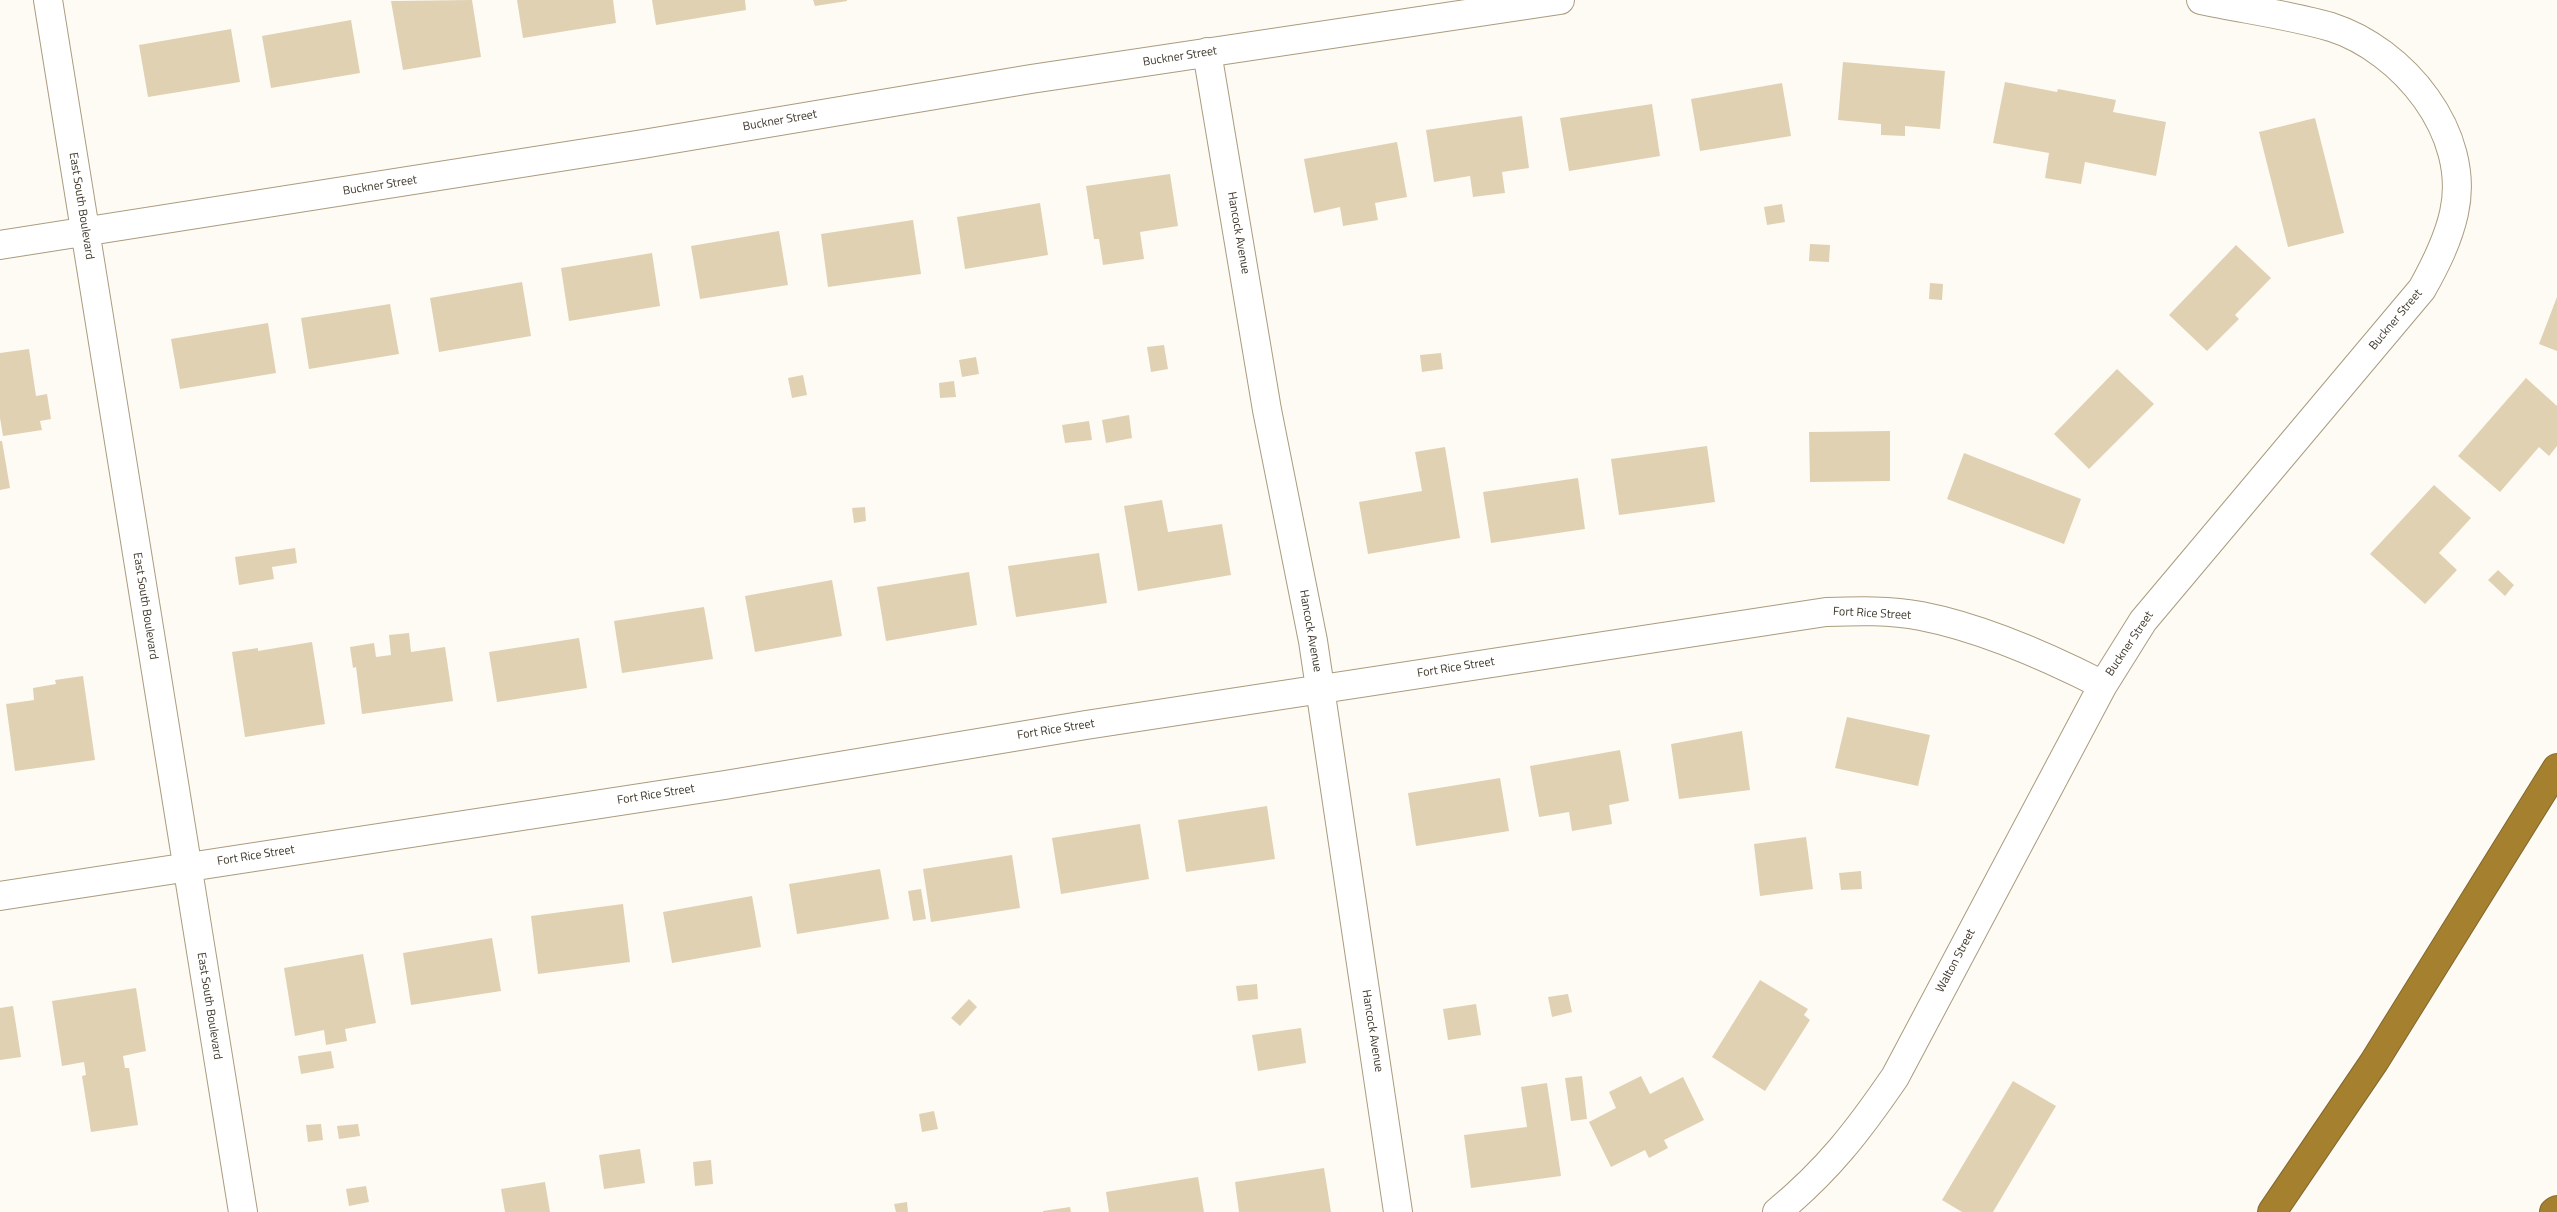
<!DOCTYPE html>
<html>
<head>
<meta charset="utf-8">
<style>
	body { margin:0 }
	canvas { display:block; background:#fefbf5 }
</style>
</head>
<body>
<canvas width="2557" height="1212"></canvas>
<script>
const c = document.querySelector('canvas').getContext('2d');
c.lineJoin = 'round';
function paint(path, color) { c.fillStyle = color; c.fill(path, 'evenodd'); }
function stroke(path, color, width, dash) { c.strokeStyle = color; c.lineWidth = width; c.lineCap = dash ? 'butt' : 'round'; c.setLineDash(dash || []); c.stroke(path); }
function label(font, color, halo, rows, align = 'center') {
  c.font = font + ' "Titillium Web",sans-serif'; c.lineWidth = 4; c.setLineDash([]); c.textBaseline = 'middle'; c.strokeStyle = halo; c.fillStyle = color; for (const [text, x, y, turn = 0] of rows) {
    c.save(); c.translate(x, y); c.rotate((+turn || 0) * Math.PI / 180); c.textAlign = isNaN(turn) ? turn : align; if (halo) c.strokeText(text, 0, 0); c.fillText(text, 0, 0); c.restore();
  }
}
const building = new Path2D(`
	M472 0 481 57 403 70 391 1Z
	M517 0H613L616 23 523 38Z
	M652 0H745L746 10 656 25Z
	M813 0H847V1L815 6Z
	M351 20 360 73 271 88 262 36Z
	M231 29 240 82 148 97 139 45Z
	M1843 62 1945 71 1940 129 1905 126V136L1881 135V124L1838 120Z
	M2005 82 2057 92 2058 89 2116 100 2113 112 2166 122 2156 176 2085 162 2081 184 2045 178 2049 153 1993 143Z
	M1782 83 1791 136 1700 151 1691 99Z
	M1652 104 1660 156 1569 171 1560 118Z
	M1522 116 1529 168 1502 172 1505 193 1473 197 1470 176 1434 182 1426 130Z
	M2315 118 2344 233 2288 247 2259 132Z
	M1397 142 1407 197 1375 203 1378 220 1343 226 1340 207 1314 213 1304 159Z
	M1170 174 1178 226 1140 232 1144 259 1103 265 1099 239H1094L1086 186Z
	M1040 203 1048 255 965 269 957 217Z
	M1782 204 1785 222 1767 225 1764 207Z
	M913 220 921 274 828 287 821 234Z
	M779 231 788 285 700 299 691 246Z
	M1810 244 1830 245 1829 262 1809 261Z
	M2236 245 2271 278 2235 315 2239 319 2207 351 2169 315Z
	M652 253 660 306 569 321 561 268Z
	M522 282 531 336 439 352 430 298Z
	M1930 283 1943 284 1942 300 1929 299Z
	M2557 297V351L2539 344Z
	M390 304 399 354 309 369 301 318Z
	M268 323 276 373 180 389 171 339Z
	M1164 345 1168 369 1151 372 1147 347Z
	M29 349 36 396 47 394 51 419 40 421 42 430 3 436 0 418V353Z
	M1441 353 1443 369 1422 372 1420 355Z
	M976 357 979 374 962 377 959 360Z
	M2117 369 2154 404 2089 469 2054 434Z
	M803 375 807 395 792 398 788 378Z
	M2526 378 2557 406V446L2549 456 2539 447 2500 492 2458 456Z
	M954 381 956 397 940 398 939 383Z
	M1129 415 1132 438 1106 443 1102 420Z
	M1089 421 1092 440 1065 443 1062 425Z
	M1890 431V481L1810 482 1809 432Z
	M0 441H2L10 488 0 490Z
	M1707 446 1715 502 1619 515 1611 459Z
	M1445 447 1460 538 1368 554 1359 502 1422 491 1415 452Z
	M1964 453 2081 499 2064 544 1947 499Z
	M1578 478 1585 529 1491 543 1483 492Z
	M2434 485 2471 518 2439 553 2457 570 2425 604 2370 554Z
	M1162 500 1168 532 1222 524 1231 575 1138 591 1124 506Z
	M865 507 866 521 854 523 852 508Z
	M295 548 297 563 272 567 274 579 239 585 235 557Z
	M1099 553 1107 603 1016 617 1008 566Z
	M2498 570 2514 585 2505 596 2488 580Z
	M969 572 977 625 886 641 877 587Z
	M832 580 842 636 755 652 745 596Z
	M704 607 713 659 622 673 614 621Z
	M409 633 411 652 445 647 453 701 362 714 356 667 353 668 350 647 374 643 376 657 391 655 389 635Z
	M579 638 587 688 497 702 489 652Z
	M312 642 325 724 245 737 232 652 258 648V651Z
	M83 676 95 760 15 771 6 704 34 700 33 688 56 684 55 680Z
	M1847 717 1930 735 1918 786 1835 768Z
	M1742 731 1750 790 1679 799 1671 744Z
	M1620 750 1629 801 1609 805 1612 824 1572 831 1569 812 1539 817 1530 766Z
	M1500 778 1509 831 1416 846 1408 793Z
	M1267 806 1275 859 1186 872 1178 820Z
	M1140 824 1149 879 1061 894 1052 838Z
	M1806 837 1813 889 1760 896 1754 844Z
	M1012 855 1020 908 931 922 923 869Z
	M880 869 889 919 797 934 789 884Z
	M1861 871 1862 889 1841 890 1839 873Z
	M921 889 926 919 913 921 908 891Z
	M752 896 761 947 672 963 663 912Z
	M623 904 630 962 538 974 531 916Z
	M492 938 501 991 411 1005 403 953Z
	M363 954 376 1023 345 1029 347 1041 326 1045 324 1030 295 1036 284 968Z
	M1760 980 1808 1009 1804 1015 1810 1020 1765 1091 1712 1057Z
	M1257 984 1258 999 1238 1001 1236 986Z
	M136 988 146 1051 123 1056 125 1068H129L138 1125 91 1132 82 1076 86 1075 84 1062 62 1066 52 1001Z
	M1568 994 1572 1012 1552 1017 1548 997Z
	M969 999 977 1007 960 1026 951 1018Z
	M1476 1004 1481 1035 1448 1040 1443 1009Z
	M13 1006 21 1057 0 1060V1008Z
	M1301 1028 1306 1063 1258 1071 1252 1035Z
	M331 1051 334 1068 301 1074 298 1056Z
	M1582 1076 1587 1119 1571 1121 1565 1078Z
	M1641 1076 1650 1094 1683 1077 1704 1120 1664 1140 1668 1148 1649 1158 1645 1150 1611 1167 1589 1122 1616 1108 1609 1092Z
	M2013 1081 2056 1106 1993 1212H1962L1942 1200Z
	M1547 1083 1561 1176 1471 1188 1464 1135 1527 1127 1521 1087Z
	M934 1111 938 1129 922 1132 919 1114Z
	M321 1124 323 1140 308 1142 306 1125Z
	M358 1124 360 1136 339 1139 337 1126Z
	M640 1149 645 1183 604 1189 599 1155Z
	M711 1160 713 1184 695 1186 693 1162Z
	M1324 1168 1331 1212H1239L1235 1182Z
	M1198 1177 1204 1212H1109L1106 1192Z
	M545 1182 550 1212H505L501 1189Z
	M366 1186 369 1202 349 1206 346 1189Z
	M907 1202 908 1212H896L894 1204Z
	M1070 1207 1071 1212H1043V1211Z`);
const minor = new Path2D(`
	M48 0 243 1212
	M1207 52 1267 410 1313 641 1398 1212
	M0 245 643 144 1031 79 1560 0
	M0 896 725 785 1086 725 1826 612C1858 611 1890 610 1921 616 1983 628 2046 656 2103 685
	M1777 1212C1828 1170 1858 1131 1895 1077L2103 685 2143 621 2422 289C2436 264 2448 240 2454 213 2472 133 2403 50 2331 27 2290 15 2243 9 2201 0`);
const motorway = new Path2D(`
	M2272 1212 2374 1062 2557 768
	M2554 1212 2557 1210`);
const streetNames = [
	["Buckner Street",1180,57,-9],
	["Buckner Street",780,121,-10],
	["Buckner Street",380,186,-9],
	["East South Boulevard",81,206,81],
	["Hancock Avenue",1238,233,80],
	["Buckner Street",2396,320,-50],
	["East South Boulevard",145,606,81],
	["Fort Rice Street",1872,614,3],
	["Hancock Avenue",1310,631,80],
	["Buckner Street",2130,644,-56],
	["Fort Rice Street",1456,668,-9],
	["Fort Rice Street",1056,730,-9],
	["Fort Rice Street",656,795,-9],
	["Fort Rice Street",256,856,-9],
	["Walton Street",1956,961,-62],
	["East South Boulevard",209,1006,81],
	["Hancock Avenue",1372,1031,81]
];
paint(building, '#e0d1b2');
stroke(minor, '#aa9c7f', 30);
stroke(motorway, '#81672e', 30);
stroke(minor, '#fff', 28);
stroke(motorway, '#a5812f', 28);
label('12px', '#3f382c', '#fff', streetNames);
</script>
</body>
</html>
